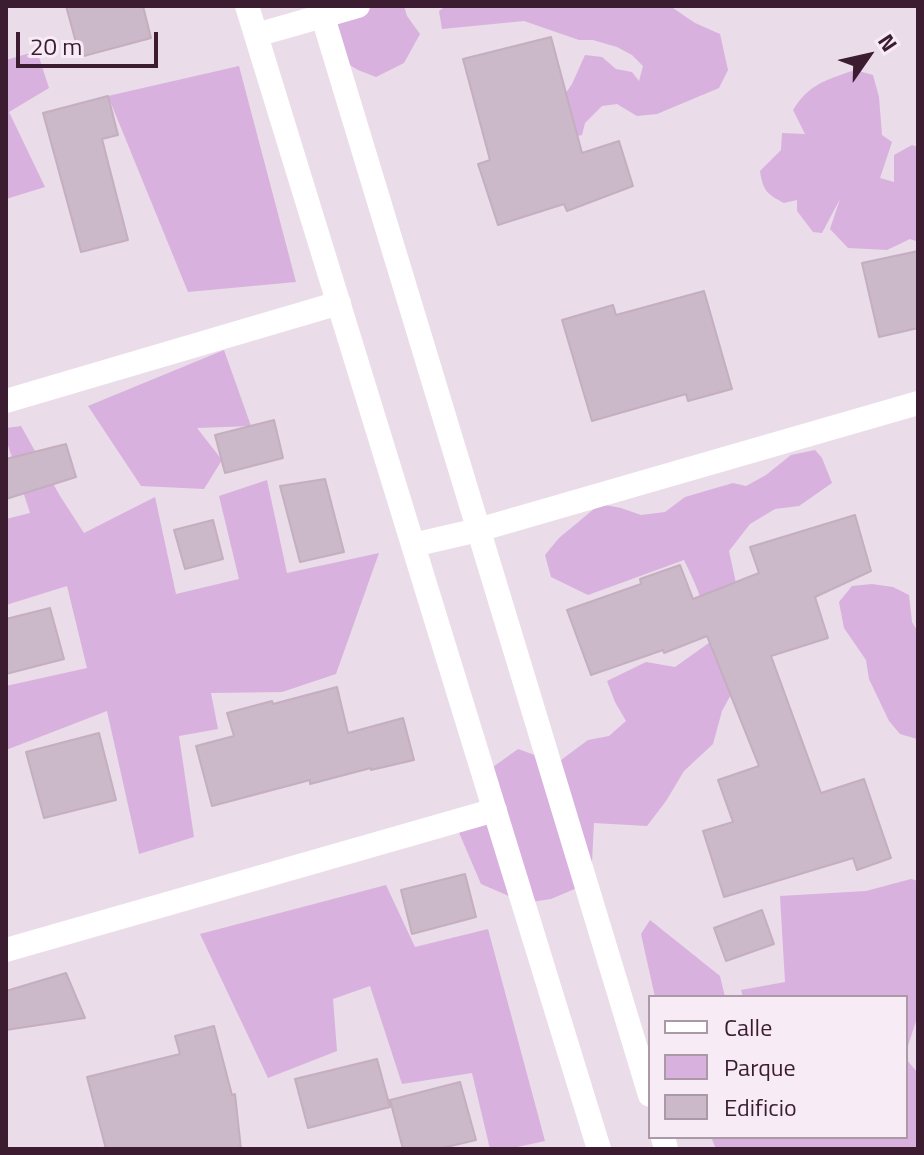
<!DOCTYPE html>
<html>
<head>
<meta charset="utf-8">
<style>
	body { margin:0 }
	#map { position:relative; width:924px; height:1155px; overflow:hidden; background:#eadce8; font-family:"Titillium Web",sans-serif }
	canvas { display:block }
	.frame { position:absolute; inset:0; border:8px solid #3b1c31; pointer-events:none }
	.legend { position:absolute; left:648px; top:995px; width:260px; height:144px; box-sizing:border-box; background:#f7ecf6; border:2px solid #ac99a7; margin:0; padding:10px 14px; list-style:none; font-size:24px; color:#3b1c31 }
	.legend li { display:flex; align-items:center; gap:16px; height:40px }
	.legend b { width:40px; border:2px solid #ac99a7 }
	.north { position:absolute; left:828px; top:16px; width:80px; height:80px; -webkit-text-stroke:6px #f7ecf6; paint-order:stroke; rotate:56deg; font-size:22px; font-weight:700; line-height:32px; text-align:center; color:#3b1c31 }
	.north::after { content:''; display:block; margin:auto; width:28px; height:36px; background:#3b1c31; clip-path:polygon(50% 0,100% 100%,50% 72%,0 100%) }
	.scale { position:absolute; left:16px; top:32px; width:142px; height:36px; box-sizing:border-box; border:4px solid #3b1c31; border-top:0; padding-left:10px; font-size:24px; line-height:28px; white-space:nowrap; color:#3b1c31; -webkit-text-stroke:6px #f7ecf6; paint-order:stroke }
</style>
</head>
<body>
<div id="map">
<canvas width="924" height="1155"></canvas>
<div class="frame"></div>
<ul class="legend">
<li><b style="height:10px;background:#fff"></b>Calle</li>
<li><b style="height:22px;background:#d8b1df"></b>Parque</li>
<li><b style="height:22px;background:#cbb8c8"></b>Edificio</li>
</ul>
<div class="north">N</div>
<div class="scale">20 m</div>
</div>
<script>
const c = document.querySelector('canvas').getContext('2d');
c.lineJoin = 'round';
function paint(path, color) { c.fillStyle = color; c.fill(path, 'evenodd'); }
function stroke(path, color, width, dash) { c.strokeStyle = color; c.lineWidth = width; c.lineCap = dash ? 'butt' : 'round'; c.setLineDash(dash || []); c.stroke(path); }
const green = new Path2D(`
	M339 6H404L407 16 420 34 404 63 376 77 358 70 338 58 336 20Z
	M446 6H670L695 23 720 34 728 70 719 88 657 114 637 116 617 104 602 106 585 123 582 135 570 138 559 103 572 84 585 55 602 57 616 69 632 72 639 81 643 66 632 55 617 47 593 40H579L524 21 442 29 439 11Z
	M37 51 49 88 9 112 45 187 6 199V60Z
	M239 66 296 282 188 292 108 96Z
	M855 70 873 75 879 97 882 135 892 142 880 178 894 182V155L912 145 918 147V249L916 241 910 239 887 250 848 248 830 229 840 199 822 233 813 232 797 211V200L784 203C767 194 763 191 760 171L781 150 782 133 805 134 793 110C809 84 826 80 855 70Z
	M224 350 251 426 197 428 222 460 204 489 141 486 88 406Z
	M21 426 60 496 84 533 155 497 176 594 239 579 219 496 267 480 287 573 379 553 336 674 282 692 211 693 218 729 179 736 194 837 139 854 107 711 6 750V686L87 668 67 586 6 605V519L30 513 6 439V428Z
	M815 450 822 458 832 483 799 506 775 509 750 524 729 551 737 588 747 665 722 711 713 744 684 771 666 801 647 826 594 823 591 882 551 899 525 903 481 884 454 821 486 798 482 775 518 749 557 763 588 740 609 736 626 721 615 702 607 681 646 662 675 667 713 640C706 610 698 588 684 560L588 595 551 577 545 555 559 538 600 504 621 508 641 515 665 512 685 497 733 483 746 486 766 475 791 455Z
	M872 584 893 587 909 595 912 622 918 632 917 739 900 734 889 721 869 679 866 660 844 628 839 602 852 586Z
	M911 879 918 881V1015L906 1052V997H743L741 990 785 982 780 896 866 891Z
	M386 885 415 947 488 929 545 1141 508 1149H490L472 1073 402 1084 370 986 333 999 337 1051 268 1078 200 934Z
	M650 920 720 976 725 997H655L641 934Z
	M906 1059 918 1073V1149H716L711 1137H906Z`);
const building = new Path2D(`
	M66 6H143L151 38 80 57Z
	M551 37 582 153 619 141 633 186 567 211 564 204 498 225 478 164 490 160 463 59Z
	M108 96 118 135 102 139 128 240 81 252 43 113Z
	M918 251V328L879 337 862 263Z
	M704 291 732 389 688 401 686 394 592 421 562 320 613 305 616 315Z
	M274 420 283 458 225 473 215 435Z
	M66 444 76 477 6 499V459Z
	M325 479 344 552 300 562 280 486Z
	M855 515 871 571 815 597 828 638 771 656 821 793 864 779 891 858 857 870 853 858 724 897 703 831 733 822 718 780 759 766 707 636 664 653 663 650 591 675 567 610 641 584 640 579 680 565 693 599 759 573 750 547Z
	M213 520 223 559 185 569 174 530Z
	M50 608 64 659 6 674V619Z
	M337 687 348 733 403 718 414 760 371 770V768L310 784V780L212 806 196 746 234 736 227 713 272 701 273 704Z
	M99 733 116 800 44 818 26 752Z
	M465 874 476 917 412 934 401 890Z
	M762 910 774 944 726 961 714 928Z
	M66 973 85 1018 6 1030V991Z
	M214 1026 232 1095 235 1094 241 1149H106L87 1077 180 1054 175 1036Z
	M377 1059 390 1107 308 1128 295 1079Z
	M460 1082 476 1140 438 1149H403L390 1100Z`);
const minor = new Path2D(`
	M247 6 599 1149
	M323 17 650 1095
	M256 35 358 6
	M6 401 339 303
	M413 545 478 530 918 403
	M6 950 495 810
	M663 1137 666 1149`);
paint(green, '#d8b1df');
paint(building, '#cbb8c8');
stroke(building, '#c4aec0', 2);
stroke(minor, '#fff', 24);
</script>
</body>
</html>
